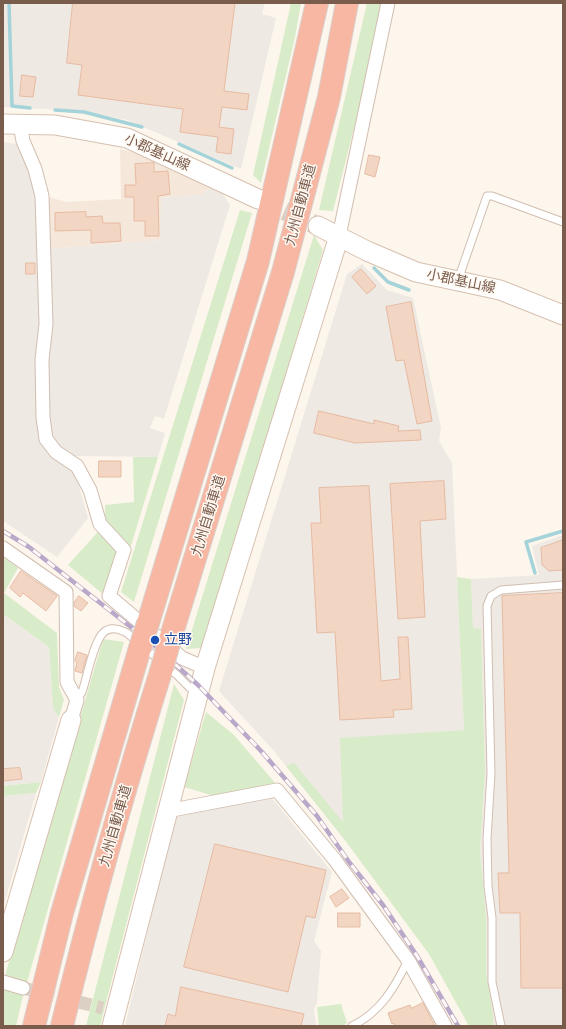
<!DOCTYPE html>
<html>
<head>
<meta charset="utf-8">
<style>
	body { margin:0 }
	#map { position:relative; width:566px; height:1029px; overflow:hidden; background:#fdf6ec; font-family:"Varela Round",sans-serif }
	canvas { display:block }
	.frame { position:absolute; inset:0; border:4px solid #7a5c4d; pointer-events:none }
</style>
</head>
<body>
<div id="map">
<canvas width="566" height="1029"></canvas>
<div class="frame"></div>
</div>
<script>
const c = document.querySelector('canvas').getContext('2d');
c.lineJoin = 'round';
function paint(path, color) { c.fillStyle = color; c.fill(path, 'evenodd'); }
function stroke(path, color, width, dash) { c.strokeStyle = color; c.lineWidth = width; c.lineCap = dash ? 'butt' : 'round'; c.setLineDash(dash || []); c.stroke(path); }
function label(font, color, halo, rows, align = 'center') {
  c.font = font + ' "Varela Round","Noto Sans JP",sans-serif'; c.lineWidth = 3; c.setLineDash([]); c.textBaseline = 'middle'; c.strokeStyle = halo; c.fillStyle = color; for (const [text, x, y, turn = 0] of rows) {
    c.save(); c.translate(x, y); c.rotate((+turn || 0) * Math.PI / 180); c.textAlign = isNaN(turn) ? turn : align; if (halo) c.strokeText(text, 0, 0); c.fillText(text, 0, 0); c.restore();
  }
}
const residential = new Path2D(`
	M120 149 146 156 210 187 204 194 161 198V240L48 249V197L67 202 121 199Z`);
const industrial = new Path2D(`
	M3 3H265L262 14 276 18 241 169 127 120 85 111 3 107Z
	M3 142 17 144 39 193 42 324 39 438 51 454 75 472 88 518 57 557 3 521Z
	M210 187 221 191 230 205 164 419 155 416 150 428 165 433 158 457 74 456 60 446 51 435 48 418V249L160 240 161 198 204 194Z
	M362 264 387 290 413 298 441 428 439 441 452 463 464 730 341 739 344 839 274 751 219 691 347 274Z
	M563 535V1026H493V1013L486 972V917L480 850 485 771 481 630 473 628 471 579 539 575 532 546Z
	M3 614 49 647 53 709 59 717 41 782 3 786Z
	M36 793 3 908V796Z
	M272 798 332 872 314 941 321 951 317 1002 314 1010 316 1026H125L175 817Z`);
const green = new Path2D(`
	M291 3H301L295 37 261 183 253 175Z
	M367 3H383L379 29 333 211 319 210Z
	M240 210 252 213 134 602 121 592Z
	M314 235 323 250 204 648 186 649Z
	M133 457H158L130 549 104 595 68 565 105 524V505L134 502Z
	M3 557 18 568 4 593 57 633 59 687 64 700 59 717 53 709 49 647 3 614Z
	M457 577 471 579 473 628 481 629 485 771 480 850 486 917V972L493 1013V1026H469L429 954 344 839 286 766 294 763 343 822 340 738 464 730Z
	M103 639 124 642 22 1000 16 1026H3V987L6 972Z
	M174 684 184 700 100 1026H86Z
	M206 712 234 735 276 784 214 796 184 787Z
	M41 782 36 793 3 796V786Z
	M341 1004 347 1023 342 1026H319L317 1007Z`);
const stream = new Path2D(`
	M9 3 12 106 30 108
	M55 110 84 112 142 127
	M179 144 232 168
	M374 268 388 282 409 290
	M535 573 526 542 563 531`);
const building = new Path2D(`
	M73 3H235L224 91 249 94 247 110 222 107 219 127 234 129 231 154 216 152 218 137 180 132 183 109 78 95 82 65 67 63Z
	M22 75 36 77 33 97 20 96Z
	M369 155 380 157 375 177 365 174Z
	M154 163V172L168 171 170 194 158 196 159 236H145V221H134V197H125V185H136L135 164Z
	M86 212V217L102 216 103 223H120L121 241 91 243V230L55 231V213Z
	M26 263H35V274H26Z
	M361 269 376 286 367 294 352 277Z
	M411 302 432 421 417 424 404 360 396 361 386 307Z
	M319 411 374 424V420L399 426 398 431 420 430 421 440 355 443 314 433Z
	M99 461H121V477H99Z
	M444 481 446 519 420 521 425 617 398 619 390 484Z
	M369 486 381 681 400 679 398 637H408L412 709 393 710 394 717 340 720 335 632 317 633 311 523H321L319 488Z
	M563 540V570L549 571 542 565 541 548Z
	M21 571 57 596 46 611 23 593 20 597 10 588Z
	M563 593V988H521L520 913H500L498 873H509L502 596Z
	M79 596 88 603 81 611 74 606V603Z
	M78 652 87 655 82 673 75 671 77 663 75 661Z
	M20 768 22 779 3 781V769Z
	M215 844 326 870 315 918 306 916 288 992 184 967Z
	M342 889 349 898 336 907 330 897Z
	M338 913H360V927H338Z
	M181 987 304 1014 301 1026H165L168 1014 175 1016Z
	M423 1003 435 1026H395L394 1023 392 1024 388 1013 410 1005 411 1008Z`);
const streetTunnel = new Path2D(`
	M23 988 103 1008`);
const secondaryTunnel = new Path2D(`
	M258 199 318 226`);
const lane = new Path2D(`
	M458 280 487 196H492L563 222
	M77 700 82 692C87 678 93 643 103 633 110 626 120 629 127 633L177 675 197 695
	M352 1026C381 1012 395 987 408 960
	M501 1026 492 982V918L488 886 487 839 491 773 487 606 491 596 501 590 563 585`);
const street = new Path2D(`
	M20 124 23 141 35 169 42 196 46 324 42 360 43 417 46 439 56 452 77 466 90 490 100 524 124 550 109 596 182 658 205 668
	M339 236 388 3
	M3 548 66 592 67 682 77 700 71 720
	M167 811 277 790 335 860 408 960 445 1026
	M3 982 23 988`);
const secondary = new Path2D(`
	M3 124 55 125 127 138 258 199
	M318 226 367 251 416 272 500 290 563 315
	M3 952 71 720
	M112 1026 205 668 339 236`);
const highway = new Path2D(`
	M148 623 258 261 317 3
	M169 643 283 272 329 97 347 3
	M34 1026 62 913 140 648
	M62 1026C91 906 125 786 162 668`);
const rail = new Path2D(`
	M3 531 29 547 155 646 198 685 262 752 317 816 349 862 383 905 417 956 458 1026`);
const highwayBridge = new Path2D(`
	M140 648 148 623
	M162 668 169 643`);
const markers = [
	[155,640,5,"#1a4fb4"]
];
const streetNames = [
	["小郡基山線",157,153,24],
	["九州自動車道",301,205,-75],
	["小郡基山線",461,282,12],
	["九州自動車道",209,516,-73],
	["九州自動車道",116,826,-74]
];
const transitNames = [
	["立野",164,640]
];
paint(residential, '#f5e8da');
paint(industrial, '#efe9e4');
paint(green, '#d8ecc9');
stroke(stream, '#a5d3da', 3.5);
paint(building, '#f3d5c3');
stroke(building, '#e6bba3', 1);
stroke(streetTunnel, '#dcd0c4', 13, [13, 6]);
stroke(secondaryTunnel, '#dcd0c4', 19, [19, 10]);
stroke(lane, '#d1beb0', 9);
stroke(street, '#d1beb0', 15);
stroke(secondary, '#d6c0b0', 21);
stroke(highway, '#dad1cd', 24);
stroke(lane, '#fff', 7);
stroke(street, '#fff', 13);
stroke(secondary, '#fff', 19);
stroke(highway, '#f7b7a3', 22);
stroke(rail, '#b9a8c9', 4.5);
stroke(rail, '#fffaf3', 3, [9]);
stroke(highwayBridge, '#dad1cd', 24, []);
stroke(highwayBridge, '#f7b7a3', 22);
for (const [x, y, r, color] of markers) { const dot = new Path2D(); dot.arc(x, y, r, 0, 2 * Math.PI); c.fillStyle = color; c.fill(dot); stroke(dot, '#fffaf3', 1.5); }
label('14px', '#7a5c4d', '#fffaf3', streetNames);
label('14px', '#164399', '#fffaf3', transitNames, 'left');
</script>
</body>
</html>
